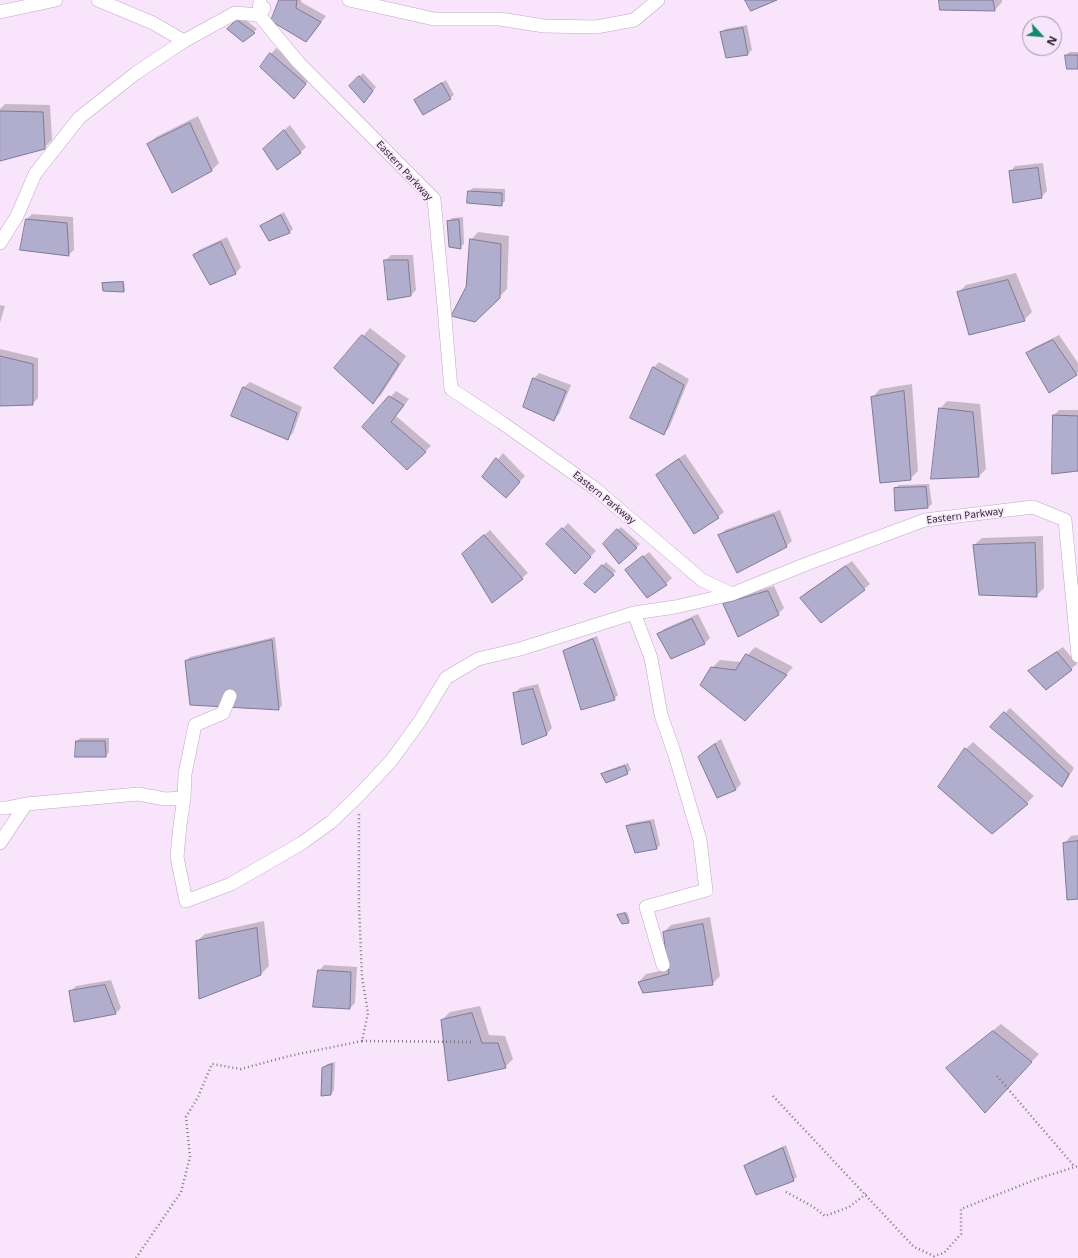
<!DOCTYPE html>
<html>
<head>
<meta charset="utf-8">
<style>
	body { margin:0 }
	#map { position:relative; width:1078px; height:1258px; overflow:hidden; background:#f8e5fc; font-family:"Open Sans",sans-serif }
	canvas { display:block }
	.north { position:absolute; left:1022px; top:16px; width:40px; height:40px; box-sizing:border-box; background:#f8e5fc; border:1px solid #a192a4; border-radius:50%; rotate:116deg; font-size:11px; font-weight:700; line-height:16px; text-align:center; color:#1e1620 }
	.north::after { content:''; display:block; margin:auto; width:14px; height:18px; background:#0f8a6d; clip-path:polygon(50% 0,100% 100%,50% 72%,0 100%) }
</style>
</head>
<body>
<div id="map">
<canvas width="1078" height="1258"></canvas>
<div class="north">N</div>
</div>
<script>
const c = document.querySelector('canvas').getContext('2d');
c.lineJoin = 'round';
function paint(path, color) { c.fillStyle = color; c.fill(path, 'evenodd'); }
function stroke(path, color, width, dash) { c.strokeStyle = color; c.lineWidth = width; c.lineCap = dash ? 'butt' : 'round'; c.setLineDash(dash || []); c.stroke(path); }
function label(font, color, halo, rows, align = 'center') {
  c.font = font + ' "Open Sans",sans-serif'; c.lineWidth = 3.5; c.setLineDash([]); c.textBaseline = 'middle'; c.strokeStyle = halo; c.fillStyle = color; for (const [text, x, y, turn = 0] of rows) {
    c.save(); c.translate(x, y); c.rotate((+turn || 0) * Math.PI / 180); c.textAlign = isNaN(turn) ? turn : align; if (halo) c.strokeText(text, 0, 0); c.fillText(text, 0, 0); c.restore();
  }
}
const shadow = new Path2D(`
	M280 0H301V2L326 16 312 35 306 41Z
	M940 0H1002V2L995 10Z
	M242 17 257 29 243 41 228 29Z
	M747 25 752 50 748 54 727 57 722 32 725 29Z
	M276 48 311 78 299 92 271 54Z
	M1069 52H1078V68L1066 56Z
	M363 73 376 87 364 102 350 86Z
	M446 80 454 95 450 98 415 100 419 96Z
	M5 104 50 105 52 140 44 148 0 160V109Z
	M198 116 219 163 212 170 172 191 148 144 156 137Z
	M290 125 306 147 300 153 270 143Z
	M1043 163 1047 191 1041 197 1010 172 1015 166Z
	M473 188 505 189V201L501 205 469 191Z
	M284 212 293 229 290 232 262 226 265 223Z
	M32 214 73 217 74 250 68 255 26 220Z
	M463 217 464 244 460 247 448 222 452 218Z
	M478 232 509 236 507 289 475 321 467 287 471 240Z
	M227 237 241 267 236 273 211 284 194 255 199 250Z
	M391 255H413L416 290 411 295 385 261Z
	M1016 273 1032 312 1024 320 959 292 966 285Z
	M124 281 125 290 124 291 104 290 103 284 105 282Z
	M0 305 5 306 0 323Z
	M370 328 406 356 381 395 373 402 335 368Z
	M1059 335 1078 363V372L1076 374 1028 353 1033 348Z
	M0 349 38 358V398L32 404 0 405Z
	M659 362 689 379 669 428 664 433 632 418 654 367Z
	M539 373 571 385 559 414 554 419 534 379Z
	M250 382 302 407 293 433 287 439 232 416 244 387Z
	M912 384 918 471 910 479 873 397 880 389Z
	M396 391 409 399 396 416 431 446 407 469 364 426Z
	M947 401 980 404 986 469 979 476 940 409Z
	M1059 410H1078V470L1054 415Z
	M503 453 525 476 511 491 484 477Z
	M685 454 724 512 718 517 657 475 663 469Z
	M929 484 932 504 928 507 896 510 895 488 899 485Z
	M780 510 792 541 786 546 719 536 725 530Z
	M568 523 596 551 575 572 548 544Z
	M621 527 640 544 619 562 604 544Z
	M490 530 528 573 522 578 469 548Z
	M1043 536 1044 588 1036 596 974 545 982 538Z
	M649 552 672 578 666 584 647 596 626 570Z
	M852 561 870 584 864 589 801 598 807 592Z
	M606 562 616 571 595 591 586 584Z
	M774 586 784 608 778 614 725 604 730 599Z
	M698 614 710 638 704 644 659 634 664 629Z
	M597 636 618 695 614 699 564 651 568 648Z
	M275 637 282 705 279 709 191 704 186 661 190 657Z
	M755 647 793 667 753 712 712 668 720 660 741 662Z
	M1063 647 1077 664 1071 669 1030 671 1035 666Z
	M538 684 552 728 547 734 514 694 520 688Z
	M1010 708 1074 768 1067 780 1062 786 992 726Z
	M80 738H109V752L106 756 77 741Z
	M721 739 741 784 736 789 717 797 699 757 704 751Z
	M973 742 1034 796 1027 803 966 749Z
	M628 763 631 770 627 773 602 774 606 771Z
	M654 819 660 845 657 848 627 826 631 823Z
	M1078 835V898L1064 844 1071 836Z
	M627 912 630 921 629 922 622 923 618 915Z
	M710 917 720 976 712 984 639 982 646 974 669 969 664 932 671 925Z
	M264 921 269 966 261 974 197 941 205 934Z
	M324 965 357 967 355 1003 350 1008 319 971Z
	M111 980 121 1008 116 1013 70 992 76 986Z
	M480 1006 489 1035 505 1036 513 1059 505 1067 442 1020 450 1012Z
	M1001 1024 1039 1054 992 1104 948 1068 955 1061Z
	M335 1062 334 1090 331 1094 323 1068 327 1064Z
	M786 1145 797 1177 793 1180 745 1166 749 1162Z`);
const building = new Path2D(`
	M279 0H297L296 8 321 22 306 42 271 21Z
	M745 0H777L751 11Z
	M939 0H993L995 11 940 10Z
	M237 20 255 33 243 42 227 29Z
	M743 28 748 55 726 58 720 32Z
	M270 53 306 84 294 99 260 67Z
	M1065 55H1078V69H1067Z
	M359 76 373 91 364 103 349 86Z
	M442 83 451 99 423 115 414 100Z
	M0 111 43 112 45 149 0 161Z
	M190 123 212 171 172 193 147 144Z
	M284 130 301 153 277 170 263 149Z
	M1038 168 1042 198 1013 203 1009 171Z
	M468 191 502 193V206L467 203Z
	M281 215 290 233 269 241 260 226Z
	M26 219 67 223 69 256 20 250Z
	M459 220 461 249 449 247 447 221Z
	M470 239 501 244 500 298 475 322 451 316 466 287Z
	M221 242 236 274 210 285 193 255Z
	M384 260H408L411 296 388 300Z
	M1008 280 1025 321 969 335 957 292Z
	M123 282 124 292 103 291 102 283Z
	M362 335 399 364 373 404 334 368Z
	M1053 340 1077 375 1049 393 1026 353Z
	M0 356 33 364V405L0 406Z
	M653 367 684 385 664 435 630 418Z
	M533 378 566 391 554 421 523 407Z
	M243 387 297 413 288 440 231 416Z
	M904 391 911 480 880 483 871 397Z
	M389 396 404 405 391 422 426 452 407 470 362 427Z
	M939 408 973 412 979 477 931 479Z
	M1053 415 1078 416V471L1052 474Z
	M496 458 520 482 506 498 482 477Z
	M679 459 719 518 694 534 656 475Z
	M926 487 928 508 895 511 894 488Z
	M774 515 787 547 737 573 718 535Z
	M562 528 591 557 575 574 546 544Z
	M617 529 637 548 619 564 603 544Z
	M484 535 523 579 492 603 462 554Z
	M1035 543 1037 597 979 595 973 545Z
	M643 556 667 585 647 598 625 570Z
	M602 565 614 575 595 593 584 584Z
	M846 566 865 590 821 623 800 598Z
	M768 591 779 615 738 637 723 604Z
	M692 619 705 644 671 659 657 634Z
	M593 639 615 700 581 710 563 651Z
	M272 640 279 710 190 705 185 661Z
	M1057 652 1072 670 1046 690 1028 671Z
	M746 654 787 675 745 721 700 685 711 667 735 670Z
	M533 689 547 735 522 745 513 693Z
	M1004 712 1069 774 1062 787 990 727Z
	M76 741H105L106 757H75Z
	M715 744 736 790 717 798 698 757Z
	M965 748 1028 804 992 834 938 787Z
	M625 766 628 774 606 783 601 774Z
	M650 822 657 849 635 853 626 826Z
	M1078 841V899L1067 900 1063 843Z
	M625 913 629 923 622 924 617 915Z
	M703 924 713 985 643 993 638 982 669 974 663 932Z
	M257 928 261 975 199 999 196 941Z
	M318 970 351 972 350 1009 313 1007Z
	M105 985 116 1014 74 1022 69 991Z
	M472 1013 482 1043H498L506 1068 448 1081 441 1020Z
	M993 1031 1032 1062 985 1113 946 1068Z
	M332 1064 331 1095 321 1096 322 1068Z
	M783 1148 794 1181 756 1195 744 1166Z`);
const path = new Path2D(`
	M362 1041 472 1042
	M997 1076 1075 1167
	M773 1096 914 1247 934 1256 944 1253 961 1234V1209L1037 1179 1078 1166
	M786 1192 812 1206 825 1216 849 1207 866 1194
	M136 1258 181 1192 190 1157 186 1117 198 1097 212 1064 241 1069 289 1056 362 1041 368 1013 362 977 359 906V812`);
const minor = new Path2D(`
	M98 0 153 23 184 41 235 13 259 15 264 8
	M260 0 259 15 298 62 434 199 444 307 451 389 501 422 593 487 702 580 732 594 809 563 925 520 1033 507 1065 520 1078 656
	M349 0 434 19H500L544 26 596 27 634 20 658 0
	M0 12 56 0
	M0 243 17 216 35 174 79 118 136 73 184 41
	M634 613 651 658 661 715 674 752 700 840 706 890 646 907 663 965
	M230 696 223 713 195 725 185 774 184 798 180 825 177 857 186 901 231 884 302 843 331 822 359 795 391 761 420 721 446 678 478 659 520 649 634 613 675 607 732 594
	M0 808H6L26 804 138 794 165 799 184 798
	M0 843 26 804`);
const streetNames = [
	["Eastern Parkway",404,171,47],
	["Eastern Parkway",604,498,39],
	["Eastern Parkway",965,516,-7]
];
paint(shadow, '#0003');
paint(building, '#b0adcd');
stroke(building, '#7e7a99', 1);
stroke(minor, '#bea7c3', 14);
stroke(path, '#827584', 2.5, [1, 3]);
stroke(minor, '#fff', 13);
label('10px', '#1e1620', '#f8e5fc', streetNames);
</script>
</body>
</html>
